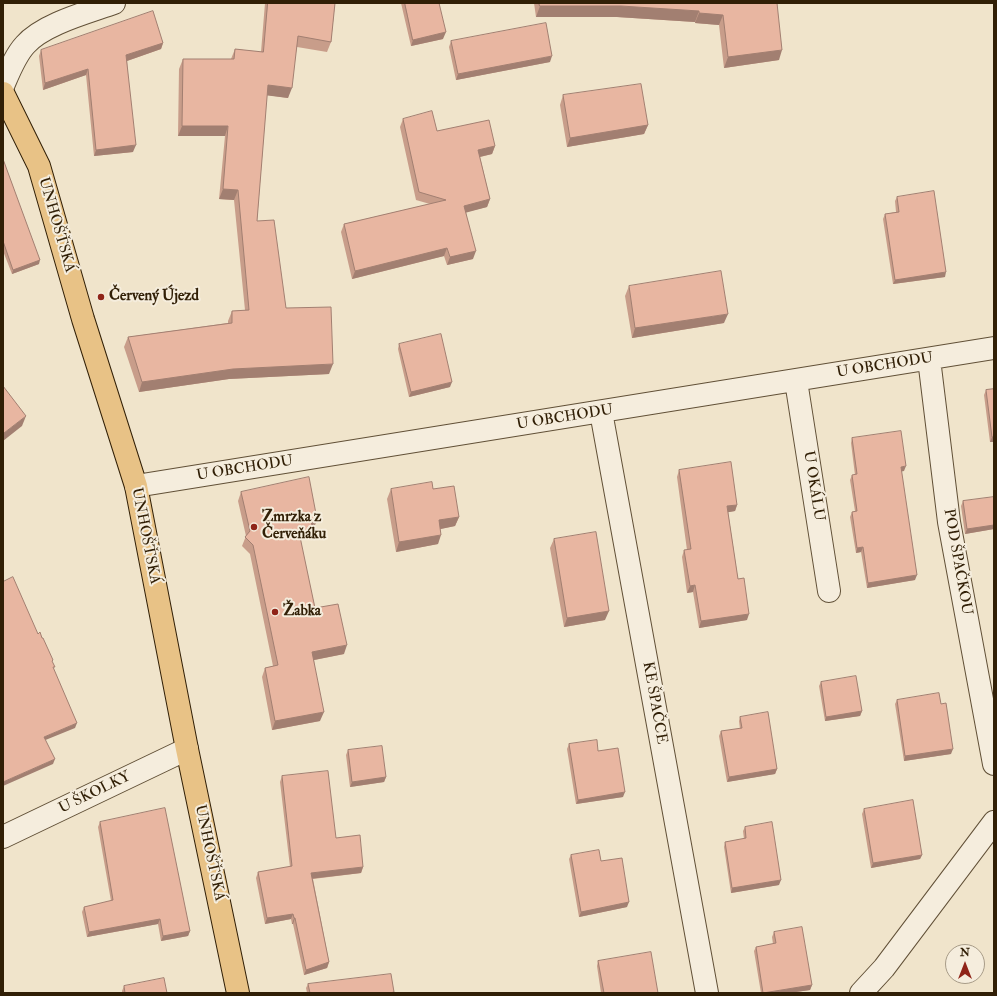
<!DOCTYPE html>
<html>
<head>
<meta charset="utf-8">
<style>
	body { margin:0 }
	#map { position:relative; width:997px; height:996px; overflow:hidden; background:#f0e4cb; font-family:"IM FELL Double Pica",serif }
	canvas { display:block }
	.frame { position:absolute; inset:0; border:4px solid #311f06; pointer-events:none }
	.north { position:absolute; left:945px; top:944px; width:40px; height:40px; box-sizing:border-box; background:#f5eddd; border:1px solid #a79b87; border-radius:50%; rotate:0deg; font-size:11px; font-weight:700; line-height:16px; text-align:center; color:#311f06 }
	.north::after { content:''; display:block; margin:auto; width:14px; height:18px; background:#8f2418; clip-path:polygon(50% 0,100% 100%,50% 72%,0 100%) }
</style>
</head>
<body>
<div id="map">
<canvas width="997" height="996"></canvas>
<div class="frame"></div>
<div class="north">N</div>
</div>
<script>
const c = document.querySelector('canvas').getContext('2d');
c.lineJoin = 'round';
function stroke(path, color, width, dash) { c.strokeStyle = color; c.lineWidth = width; c.lineCap = dash ? 'butt' : 'round'; c.setLineDash(dash || []); c.stroke(path); }
function paint(path, color) { c.fillStyle = color; c.fill(path, 'evenodd'); }
function label(font, color, halo, rows, align = 'center') {
  c.font = font + ' "IM FELL Double Pica",serif'; c.lineWidth = 4; c.setLineDash([]); c.textBaseline = 'middle'; c.strokeStyle = halo; c.fillStyle = color; for (const [text, x, y, turn = 0] of rows) {
    c.save(); c.translate(x, y); c.rotate((+turn || 0) * Math.PI / 180); c.textAlign = isNaN(turn) ? turn : align; if (halo) c.strokeText(text, 0, 0); c.fillText(text, 0, 0); c.restore();
  }
}
const minor = new Path2D(`
	M3 86C9 72 15 56 25 45 43 24 89 12 114 3
	M929 359 949 522 994 764
	M796 381 829 591
	M601 412 707 993
	M136 486 994 348
	M3 837 187 749
	M861 993 884 968 994 822`);
const major = new Path2D(`
	M3 93 39 166 83 319 136 486 187 749 238 993`);
const wall = new Path2D(`
	M265 3H335L331 42 327 52 297 47 288 98 267 95 257 221 286 308 329 374 229 379 139 392 124 347 128 337 228 323V321L232 311 245 310 234 200 219 199 225 136H178L179 69 183 59H231L235 49 261 52Z
	M401 3H439L443 39 411 46Z
	M534 3H777L779 60 724 68 719 25 695 23V22L617 17H536Z
	M451 41 550 62 456 80 449 47Z
	M163 43 161 49 127 61 133 152 94 156 86 75 43 90 39 56 41 50Z
	M563 95 648 125 644 134 567 147 560 105Z
	M403 119 437 131 495 146 492 154 480 157 490 199 487 207 466 212 473 259 447 265 444 256 352 279 341 232 344 224 430 204 416 200 400 127Z
	M3 159 39 264 12 274 3 251Z
	M897 197 945 277 893 284 883 219 885 214 896 212 895 201Z
	M629 286 724 323 632 338 625 296Z
	M399 344 450 387 409 397 398 349Z
	M994 389V442H990L984 395 986 390Z
	M852 438 904 471H901L915 580 867 588 861 552 856 553 850 517 852 512 855 511 850 480 852 475H855L851 443Z
	M679 470 737 505 735 511 728 512 738 579 747 620 699 628 693 592 687 593 682 557 684 550H687L677 477Z
	M391 489H433L459 517 455 526 440 529 438 544 396 552 387 499Z
	M241 492 317 519 314 528H313L310 538 300 540 315 608 344 654 314 660 320 721 272 730 262 677 265 668 273 666 250 554 242 546 246 536 238 501Z
	M994 494V529L965 534 961 506 963 501 993 498Z
	M554 539 605 620 564 627 550 548Z
	M821 682 862 711 860 716 825 721 819 686Z
	M897 700 941 704 951 754 904 761 895 704Z
	M740 717 777 769 775 774 727 782 719 736 721 731 740 729 739 721Z
	M569 744 598 751 623 797 576 804 567 749Z
	M348 750 386 777 384 782 350 787 346 755Z
	M282 776 336 838 363 867 361 873 313 879 329 962 327 968 304 975 293 924H292L291 919 265 924 256 878 258 872 290 867 280 782Z
	M864 809 922 855 920 859 871 868 862 814Z
	M100 822 190 931 188 936 161 941 158 924 87 937 82 912 84 907 111 901 98 827Z
	M745 827 779 885 731 893 724 847 725 842 744 839 743 831Z
	M571 855 601 861 627 907 579 917 569 859Z
	M774 932 812 985 810 990 789 993H761L754 951 756 947 773 944 772 937Z
	M598 961 658 993H601L597 966Z
	M308 984 394 992V993H307L306 988Z
	M124 986 167 993H122V991Z`);
const shadedWall = new Path2D(`
	M540 6H621L699 11 695 22 617 17H536Z
	M699 13 723 15 719 25 695 23Z
	M446 32 443 39 411 46 413 40Z
	M163 43 161 49 124 62 126 55Z
	M782 50 779 60 724 68 728 57Z
	M552 56 550 62 456 80 458 74Z
	M88 69 86 75 43 90 45 83Z
	M268 85 292 88 288 98 264 95Z
	M648 125 644 134 567 147 570 138Z
	M182 126H228L225 136H178Z
	M136 145 133 152 94 156 96 150Z
	M495 146 492 154 475 158 478 150Z
	M223 189 238 190 234 200 219 199Z
	M490 199 487 207 461 214 464 206Z
	M447 248 444 256 352 279 355 271Z
	M476 251 473 259 447 265 450 257Z
	M40 260 39 264 12 274 13 270Z
	M946 272 945 277 893 284 895 280Z
	M728 314 724 323 632 338 635 328Z
	M333 364 329 374 229 379 139 392 142 382 233 369Z
	M452 382 450 387 409 397 411 392Z
	M26 416 22 426 3 441V436L4 433Z
	M992 437H994V442H990Z
	M906 466 904 471 899 472 901 467Z
	M737 505 735 511 724 513 727 506Z
	M459 517 455 526 436 530 439 520Z
	M317 519 314 528 308 529 311 521Z
	M994 525V529L965 534 967 529Z
	M313 530 310 538 295 541 299 532Z
	M441 535 438 544 396 552 399 542Z
	M863 547 861 552 856 553 857 548Z
	M917 575 915 580 867 588 868 583Z
	M695 585 693 592 687 593 690 586Z
	M609 611 605 620 564 627 567 618Z
	M749 614 747 620 699 628 701 621Z
	M347 645 344 654 309 661 312 652Z
	M862 711 860 716 825 721 826 717Z
	M324 712 320 721 272 730 275 721Z
	M77 723 75 728 43 741 44 737Z
	M953 749 951 754 904 761 905 756Z
	M55 759 53 764 3 786V782Z
	M777 769 775 774 727 782 729 777Z
	M386 777 384 782 350 787 352 782Z
	M625 792 623 797 576 804 578 800Z
	M922 855 920 859 871 868 873 863Z
	M363 867 361 873 309 879 311 873Z
	M781 880 779 885 731 893 732 888Z
	M629 902 627 907 579 917 581 912Z
	M293 914 291 919 265 924 267 918Z
	M294 918H295L293 924H292Z
	M160 919 158 924 87 937 89 932Z
	M190 931 188 936 161 941 163 936Z
	M329 962 327 968 304 975 306 970Z
	M812 985 810 990 789 993H763Z`);
const building = new Path2D(`
	M268 3H335L331 42 298 36 292 88 268 85 257 221 274 220 286 308 331 307 333 364 233 369 142 382 128 337 232 323V311L249 310 238 190 223 189 228 126H182L183 59H234L235 49 263 52Z
	M405 3H439L446 32 413 40Z
	M539 3H777L782 50 728 57 723 15 699 13V11L621 6H540Z
	M153 11 163 43 126 55 136 145 96 150 88 69 45 83 41 50Z
	M546 23 552 56 458 74 451 41Z
	M641 84 648 125 570 138 563 95Z
	M432 111 437 131 489 120 495 146 478 150 490 199 464 206 476 251 450 257 447 248 355 271 344 224 446 200 419 192 403 119Z
	M3 159 40 260 13 270 3 241Z
	M934 191 946 272 895 280 885 214 899 212 897 197Z
	M721 271 728 314 635 328 629 286Z
	M441 334 452 382 411 392 399 344Z
	M3 386 26 416 4 433 3 432Z
	M994 389V437H992L986 390Z
	M901 431 906 466 901 467 917 575 868 583 863 547 857 548 852 512 857 511 852 475 857 474 852 438Z
	M731 462 737 505 727 506 738 579 744 578 749 614 701 621 695 585 690 586 684 550 691 549 679 470Z
	M309 477 317 519 311 521 313 530 299 532 315 608 338 604 347 645 312 652 324 712 275 721 265 668 278 665 253 545 245 537 250 531 241 492Z
	M432 482 433 489 454 486 459 517 439 520 441 535 399 542 391 489Z
	M994 497V525L967 529 963 501Z
	M596 532 609 611 567 618 554 539Z
	M13 577 38 634 40 632 42 638H43L53 660 52 661 55 667H53L77 723 44 737 55 759 3 782V582Z
	M856 676 862 711 826 717 821 682Z
	M939 693 941 704 946 703 953 749 905 756 897 700Z
	M768 712 777 769 729 777 721 731 742 728 740 717Z
	M597 740 598 751 618 748 625 792 578 800 569 744Z
	M382 746 386 777 352 782 348 750Z
	M328 771 336 838 360 835 363 867 311 873 329 962 306 970 295 918H294L293 914 267 918 258 872 292 866 282 776Z
	M913 800 922 855 873 863 864 809Z
	M165 808 190 931 163 936 160 919 89 932 84 907 113 900 100 822Z
	M772 822 781 880 732 888 725 842 746 838 745 827Z
	M599 850 601 861 622 858 629 902 581 912 571 855Z
	M802 927 812 985 763 993 756 947 776 943 774 932Z
	M651 952 658 993H604L598 961Z
	M391 974 394 992 390 993H310L308 984Z
	M164 978 167 993H125L124 986Z`);
const markers = [
	[101,297,4,"#8f2418"],
	[254,527,4,"#8f2418"],
	[275,612,4,"#8f2418"]
];
const streetNames = [
	["UNHOŠŤSKÁ",56,225,74],
	["U OBCHODU",885,366,-9],
	["U OBCHODU",565,418,-9],
	["U OBCHODU",245,469,-9],
	["U OKÁLU",813,486,81],
	["UNHOŠŤSKÁ",145,536,79],
	["POD ŠPAČKOU",957,562,80],
	["KE ŠPAČCE",654,703,80],
	["U ŠKOLKY",95,793,-26],
	["UNHOŠŤSKÁ",209,853,78]
];
const poiNames = [
	["Červený Újezd",109,297],
	["Zmrzka z",262,518],
	["Červeňáku",262,535],
	["Žabka",283,612]
];
stroke(minor, '#615037', 24);
stroke(major, '#311f06', 24);
stroke(minor, '#f5eddd', 22);
stroke(major, '#e8c286', 22);
paint(wall, '#c89d8a');
paint(shadedWall, '#a27f71');
paint(building, '#e8b6a1');
stroke(building, '#a27f71', 1);
for (const [x, y, r, color] of markers) { const dot = new Path2D(); dot.arc(x, y, r, 0, 2 * Math.PI); c.fillStyle = color; c.fill(dot); stroke(dot, '#f5eddd', 1.5); }
label('15px', '#311f06', '#f5eddd', streetNames);
label('bold 15px', '#311f06', '#f5eddd', poiNames, 'left');
</script>
</body>
</html>
